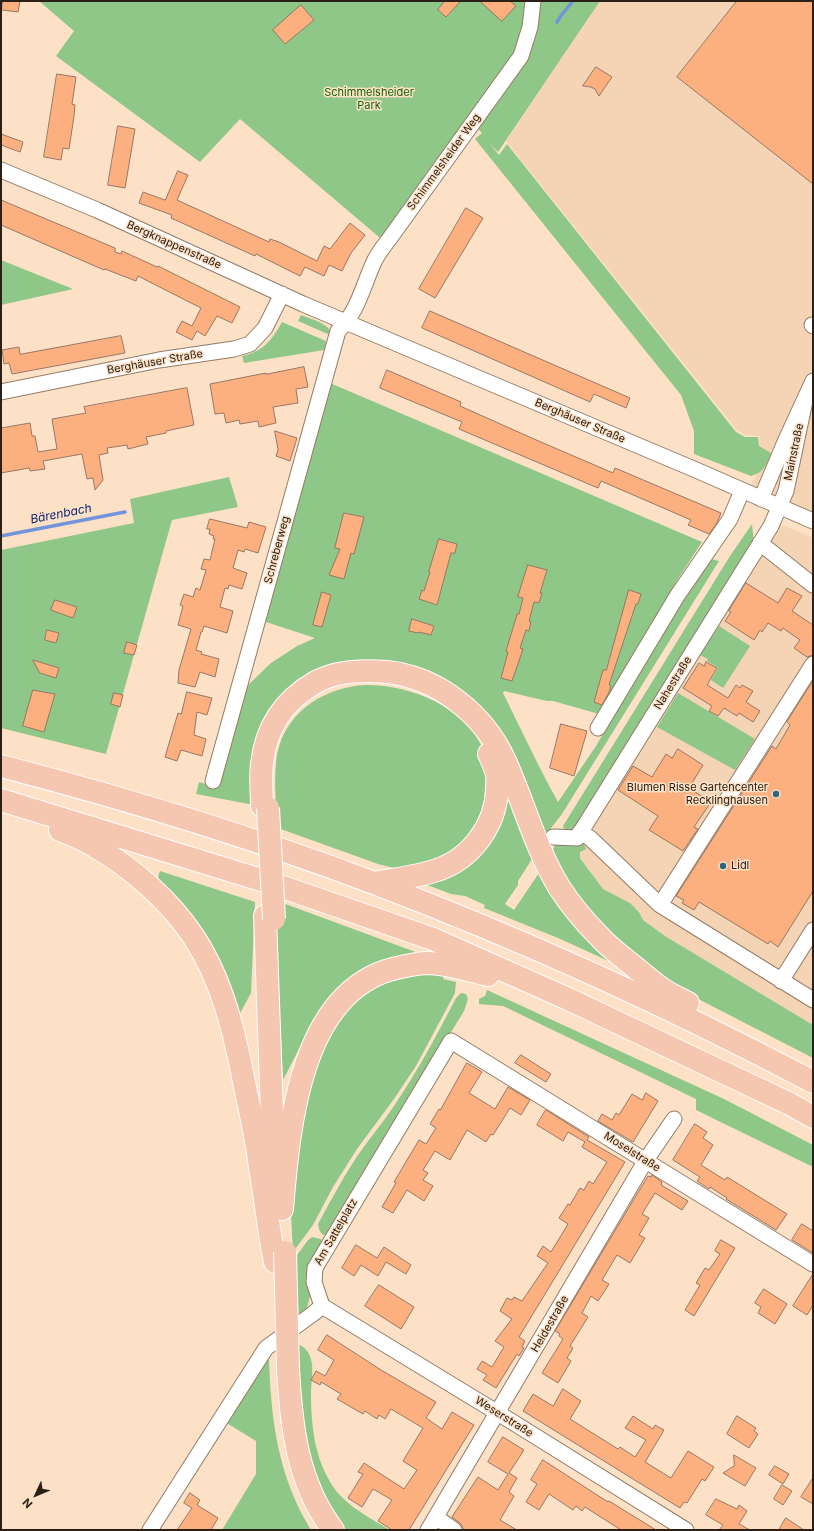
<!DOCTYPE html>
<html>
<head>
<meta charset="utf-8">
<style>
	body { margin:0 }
	#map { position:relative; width:814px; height:1531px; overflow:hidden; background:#fce1c7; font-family:Inter,sans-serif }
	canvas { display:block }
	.frame { position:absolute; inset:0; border:2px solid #2a2017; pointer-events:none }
	.north { position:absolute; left:16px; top:1475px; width:40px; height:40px; -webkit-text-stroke:3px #fce1c7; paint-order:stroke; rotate:226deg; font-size:11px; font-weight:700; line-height:16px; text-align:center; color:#2a2017 }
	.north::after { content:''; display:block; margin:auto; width:14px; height:18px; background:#2a2017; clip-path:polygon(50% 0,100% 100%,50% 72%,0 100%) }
</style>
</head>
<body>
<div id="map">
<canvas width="814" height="1531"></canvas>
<div class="frame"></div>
<div class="north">N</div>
</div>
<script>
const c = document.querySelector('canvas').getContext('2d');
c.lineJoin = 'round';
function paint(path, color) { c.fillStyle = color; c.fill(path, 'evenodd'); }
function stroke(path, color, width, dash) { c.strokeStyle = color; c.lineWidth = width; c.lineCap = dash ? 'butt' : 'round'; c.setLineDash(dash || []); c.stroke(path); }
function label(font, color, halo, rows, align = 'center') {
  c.font = font + ' Inter,sans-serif'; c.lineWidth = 3; c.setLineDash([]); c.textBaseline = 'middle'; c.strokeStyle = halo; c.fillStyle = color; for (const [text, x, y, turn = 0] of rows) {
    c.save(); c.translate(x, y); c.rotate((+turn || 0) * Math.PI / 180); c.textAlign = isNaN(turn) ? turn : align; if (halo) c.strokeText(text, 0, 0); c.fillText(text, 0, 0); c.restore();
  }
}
const built = new Path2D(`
	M600 1H813V521L747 493 757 474 763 470 759 446 760 436 745 435 737 430 506 141Z
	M768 519 813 538V1025L665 936 643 920 639 911 630 903 603 889 580 857V852L584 849 570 839Z`);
const green = new Path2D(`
	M39 1H600L498 152 489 143 499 155 507 144 736 432 745 437H758L759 446 771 453C767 464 764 473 751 476L694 454V431L681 395 475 139 482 133 473 124 386 243 240 119 200 162 56 56 74 31Z
	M1 260 73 289 1 305Z
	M301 315C310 319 326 322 331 332L330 335 298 321Z
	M282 322 326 341 324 350 244 363 242 356C264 351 271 341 282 322Z
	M330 383 702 542 676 582 661 613 599 714 553 701H547L504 691 503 693C521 729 538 766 558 802L596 746 707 558 719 561 562 814 544 837 463 692 446 680 422 671 290 692 254 805 196 794 199 782 218 788 245 688 271 663 297 646 315 638 263 621Z
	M229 477 238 507 172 520 106 754 1 728V550L134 523 130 499Z
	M752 524 754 543 571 835 566 834 563 826 730 556Z
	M719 626 750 646 723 688 711 680 718 668 707 661 708 659 700 655Z
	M365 685C409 684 467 707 484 751 486 757 487 765 488 772 489 779 492 790 491 796 490 801 486 806 484 810 478 823 471 835 465 848L406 871 378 864 278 828C276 807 274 784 276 763 280 716 320 688 365 685Z
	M678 693 755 739 735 770 657 727Z
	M506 780 534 856 518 881V885L505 904 514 910 541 870 626 969 558 938 484 908 485 905 465 896 451 894 422 883 446 875Z
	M570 839 584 844 586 849 580 852V858L603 889 630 903 639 912 643 920 665 936 813 1025V1058L704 1002 677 988 642 964 581 904 552 854C555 841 558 842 570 839Z
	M160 871 255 902 251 993 238 1017 157 881Z
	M280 902 421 954 318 1012 283 1080 276 930 280 928Z
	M445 972 443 979 456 982 455 993 416 1066 394 1099 357 1149 333 1187 313 1225 293 1252 290 1195 295 1150 318 1061 334 1026 359 995 391 978Z
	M487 990 724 1099 813 1145V1167L696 1110V1099L503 1006 479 1004V999L485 996Z
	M461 993 466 994 468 999 464 1011 326 1236C320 1234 319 1230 318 1224 330 1202 342 1179 356 1158 368 1140 382 1124 394 1106 417 1072 437 1035 456 998Z
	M312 1237 321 1239 322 1242 310 1273V1296L306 1312 295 1323 292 1262 308 1240Z
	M298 1344C305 1347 309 1352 311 1359 314 1369 311 1383 311 1393 311 1422 314 1453 328 1478 340 1503 367 1516 390 1530H338L300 1440Z
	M269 1359C271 1421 278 1476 311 1530H222L256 1474V1441L225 1422 253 1379Z`);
const stream = new Path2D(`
	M557 22 560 17 573 1
	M1 536 125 512`);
const building = new Path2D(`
	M3 1H20L18 12 2 10Z
	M445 1H461L446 17 438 10Z
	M480 1H510L516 6 502 21Z
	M737 1H813V184L677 77Z
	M301 5 314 20 285 44 273 30Z
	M596 67 612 77 599 96 595 89 591 87 583 86Z
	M57 74 76 77 72 104 75 105 74 116 69 149 63 148 61 160 44 157Z
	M118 126 135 129 125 188 108 185Z
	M1 134 23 142 20 152 1 145Z
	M178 171 188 175 177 200 269 242 270 239 279 242 317 261 324 246 330 249 350 223 365 235 351 253 342 271 329 265 324 276 305 267 300 276 256 254 255 256 171 218 172 215 139 203 143 192 165 200Z
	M1 200 115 248V252L121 254 122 251 157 267 158 266 240 307 232 323 217 316 205 336 197 331 192 340 176 332 182 321 192 326 201 308 138 276 136 281 105 269 104 270 1 225Z
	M466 208 483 218 435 298 419 289Z
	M430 311 630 398 626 408 594 394 590 402 422 328Z
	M121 336 125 353 12 374 9 363 4 364 2 350 19 347 20 354Z
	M304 367 308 387 296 389 298 403 273 407 276 423 259 427 258 421 240 424 239 420 226 423 224 413 215 414 210 384 266 373V374Z
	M387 370 461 402 460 406 534 439 613 473 615 468 721 513 717 523 709 534 688 525 691 520 601 481 598 488 459 429 462 422 380 388Z
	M187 388 194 425 166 431V433L146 437 148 444 128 449 127 445 107 448 108 453 99 455 103 480 95 490 93 478 87 479 82 454 43 461 45 469 30 471 29 468 1 473V428L30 423 32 436H35L38 452 57 449 52 419 86 413 84 407Z
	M275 431 297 438 290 461 276 456 278 450Z
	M344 513 364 517 354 554 351 553 344 579 329 575 340 549 335 548Z
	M210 519 247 528 249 522 266 527 258 553 245 549 244 552 238 550 233 568 247 573 242 589 229 585 228 589 225 588 220 607 233 611 227 633 204 626 202 632H201L196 650 202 652 201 654 219 659 215 677 200 672 195 687 178 683 179 670 191 629 178 625 183 606 180 605 184 594 193 597 196 588 200 590 206 570 201 569 204 559 210 560 215 539H213L214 536 209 534 210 529H207Z
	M439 539 457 544 455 553H451L437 605 419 599 422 590 424 591 430 572H429Z
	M528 565 547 570 540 593H542L539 603 534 602 529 621H531L529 631 526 630 520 648 523 649 512 681 501 678 508 652 506 651 516 618 517 614H519L523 598 518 597Z
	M746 583 778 603 787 588 802 596 792 611 813 625V655L807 657 794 648 800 640 783 628 781 631 768 623 762 632 760 630 754 640 725 621 731 612 729 611Z
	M629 590 641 594 638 604H636L609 685 611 686 609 692 602 705 594 702 603 670H606Z
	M322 592 331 595 322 627 313 625Z
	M55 600 77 607 73 618 51 610Z
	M412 619 434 626 431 635 419 632 418 633 409 631Z
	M47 630 59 633 56 643 45 640Z
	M127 642 137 645 134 655 124 653Z
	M33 660 59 668 56 678 40 673Z
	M706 662 717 668 707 685 728 698 736 685 740 688 742 685 753 691 746 702 760 711 753 722 739 713 737 716 724 708 718 716 709 711 712 706 683 688 699 663 704 666Z
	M813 681V891L778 947 770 941 768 944 699 902 694 910 682 903 684 900 676 896 772 746 776 749 790 725 787 722Z
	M33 690 55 694 44 732 23 726Z
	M187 692 212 698 207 715 197 712 194 735 206 739 202 756 181 750 177 761 165 757 178 713 181 714Z
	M114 693 123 695 120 707 111 704Z
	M561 724 587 731 574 776 550 768Z
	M678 749 703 765 689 788 711 802 694 827 698 829 683 851 649 830 658 816 618 790 633 766 652 777 666 754 672 758Z
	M521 1055 551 1074 546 1082 515 1063Z
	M467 1063 482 1072 469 1093 495 1109 508 1087 530 1100 521 1115 510 1108 493 1135 491 1134 486 1142 467 1130 450 1160 435 1151 423 1170 428 1173 423 1180 433 1186 424 1201 407 1190 393 1213 382 1207 396 1183 394 1182 419 1140 426 1144 436 1128 430 1124 439 1109 440 1110Z
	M646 1093 658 1101 633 1142 598 1121 602 1114 612 1120 616 1113 619 1115 632 1094 642 1100Z
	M546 1110 589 1137 587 1140 625 1162 519 1337 525 1341 522 1347 524 1348 519 1356 517 1354 496 1388 483 1380 487 1375 477 1369 482 1361 492 1367 504 1347 495 1341 512 1319 500 1311 507 1298 512 1300 514 1297 522 1301 548 1263 537 1256 543 1246 551 1252 568 1224 559 1218 568 1204 570 1205 580 1188 584 1190 589 1181 593 1184 607 1162 582 1147 585 1142 568 1132 563 1141 537 1125Z
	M695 1124 707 1132 703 1138 713 1145 701 1165 725 1180 727 1177 787 1214 776 1230 726 1199 727 1198 710 1187 709 1189 697 1181 700 1177 673 1160Z
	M652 1175 662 1182 661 1185 688 1201 682 1210 655 1193 642 1214 649 1218 639 1235 645 1238 630 1263 617 1255 602 1280 609 1284 604 1292 598 1301 591 1296 582 1313 588 1317 570 1346 573 1348 567 1358 571 1361 558 1383 542 1373 563 1339 559 1336 560 1334 555 1331 634 1199 648 1176 651 1177Z
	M802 1224 813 1231V1253L792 1240Z
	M721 1240 735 1248 694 1316 685 1310 700 1285 696 1283 705 1268 709 1270 720 1254 715 1251Z
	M356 1245 377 1258 384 1247 411 1265 406 1274 386 1262 378 1276 361 1265 354 1276 342 1268Z
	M813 1274V1305L807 1315 793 1306Z
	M379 1285 414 1307 401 1329 365 1306Z
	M764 1289 787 1304 775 1324 758 1313 761 1307 755 1303Z
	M327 1335 381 1370 436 1402 426 1418 442 1429 452 1412 474 1425 409 1530H392L378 1521 392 1500 373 1489 362 1507 348 1498 363 1474 358 1472 364 1463 404 1489 417 1470 403 1461 423 1428 391 1409 385 1419 379 1415 377 1419 365 1411 363 1414 337 1399 341 1394 321 1382 320 1385 311 1380 316 1371 325 1376 334 1360 318 1350Z
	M563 1389 581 1401 570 1419 618 1449 620 1447 635 1457 646 1440 625 1428 633 1416 653 1429 655 1425 664 1430 645 1462 671 1478 688 1451 714 1467 705 1481 702 1479 687 1503 684 1502 680 1508 523 1411 533 1394 553 1406Z
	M737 1416 756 1428 754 1431 758 1434 749 1448 727 1434Z
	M503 1437 524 1450 509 1473 517 1478 509 1492 514 1496 500 1520 517 1530H464L460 1523 452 1517 478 1477 498 1490 508 1474 488 1462Z
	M734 1455 756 1468 745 1486 723 1473 734 1466Z
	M543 1460 608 1502 609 1501 656 1530H621L585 1507 582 1511 576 1506 573 1510 549 1494 539 1510 526 1502 537 1484 531 1480Z
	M775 1466 789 1474 783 1484 769 1475Z
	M813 1478V1504L801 1497Z
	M782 1485 792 1491 783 1505 774 1499Z
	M190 1493 200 1500 197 1505 218 1518 211 1530H177L192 1508 184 1503Z
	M716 1499 737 1509 739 1505 747 1511 739 1524 750 1530H719L723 1525 706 1515Z
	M786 1518 804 1530H779Z`);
const minor = new Path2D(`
	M1 170 97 210 303 304 696 470 813 521
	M812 325 813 326
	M1 392 159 360 234 349 250 344 265 328 282 294
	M761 499 785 442 813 381
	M760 543 813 585
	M598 728 677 596 730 519 742 491
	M213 781 338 331C358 311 362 289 373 264 377 254 384 246 390 238L521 56 530 27 533 1
	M580 832 590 838 660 905 813 1000
	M553 837 577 838 771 526 786 491 806 396
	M660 905 813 664
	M781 981 813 930
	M322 1306 314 1282 315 1268 451 1041 813 1264
	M322 1306 498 1413 686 1530
	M436 1517 454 1530
	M150 1530 266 1348 314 1313 322 1306
	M428 1530 646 1160 674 1119`);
const highway = new Path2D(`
	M1 766C127 799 252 837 374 883 524 940 671 1007 813 1082
	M1 800 271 883 433 939 566 998 790 1104 813 1117
	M262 806C262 792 260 778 262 764 266 727 283 701 316 682 336 671 364 670 387 672 437 677 484 714 505 761 524 803 535 847 559 887 570 904 584 921 598 935 609 948 624 958 637 969 646 976 654 984 664 990 671 995 680 999 688 1003
	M60 830C72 835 85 840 96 847 133 869 169 900 193 936 223 981 235 1035 245 1087 250 1111 256 1136 259 1161 265 1195 268 1229 275 1262
	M374 883C395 879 417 877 437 870 471 859 496 825 497 789 497 784 498 779 497 774 495 767 492 760 489 754
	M265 916 274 1172
	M282 1209C289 1126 300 986 401 967 410 965 420 963 428 963 449 964 468 970 488 975
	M288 1368C291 1425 297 1483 333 1530`);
const highwayBridge = new Path2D(`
	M268 808 274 919
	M285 1252 288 1368`);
const markers = [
	[776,794,4,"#2b667e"],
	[723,866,4,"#2b667e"]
];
const parkNames = [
	["Schimmelsheider",369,93],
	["Park",369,106]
];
const streetNames = [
	["Schimmelsheider Weg",444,162,-54],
	["Bergknappenstraße",174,245,24],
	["Berghäuser Straße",155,362,-10],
	["Berghäuser Straße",580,421,23],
	["Mainstraße",794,452,-78],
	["Schreberweg",277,550,-75],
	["Nahestraße",673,683,-58],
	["Moselstraße",632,1152,32],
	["Am Sattelplatz",336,1232,-60],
	["Heidestraße",550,1324,-60],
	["Weserstraße",504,1417,32]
];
const poiNames = [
	["Blumen Risse Gartencenter",768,788],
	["Recklinghausen",768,801],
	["Lidl",731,866,"left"]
];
const waterNames = [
	["Bärenbach",61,514,-11]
];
paint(built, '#f5d4b6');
paint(green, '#8fc788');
stroke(stream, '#7394da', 3.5);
paint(building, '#fcaf7f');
stroke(building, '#967866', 1);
stroke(minor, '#937b64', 17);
stroke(highway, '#fff', 24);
stroke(minor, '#fff', 15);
stroke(highway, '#f6c7b0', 22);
stroke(highwayBridge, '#fff', 24, []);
stroke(highwayBridge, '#f6c7b0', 22);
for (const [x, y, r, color] of markers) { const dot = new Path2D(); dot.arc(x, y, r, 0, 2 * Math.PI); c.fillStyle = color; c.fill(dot); stroke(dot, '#fce1c7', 1.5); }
label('11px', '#126409', '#fce1c7', parkNames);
label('11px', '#2a2017', '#fce1c7', streetNames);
label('11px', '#2a2017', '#fce1c7', poiNames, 'right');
label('italic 12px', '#092474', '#fce1c7', waterNames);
</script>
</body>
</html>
